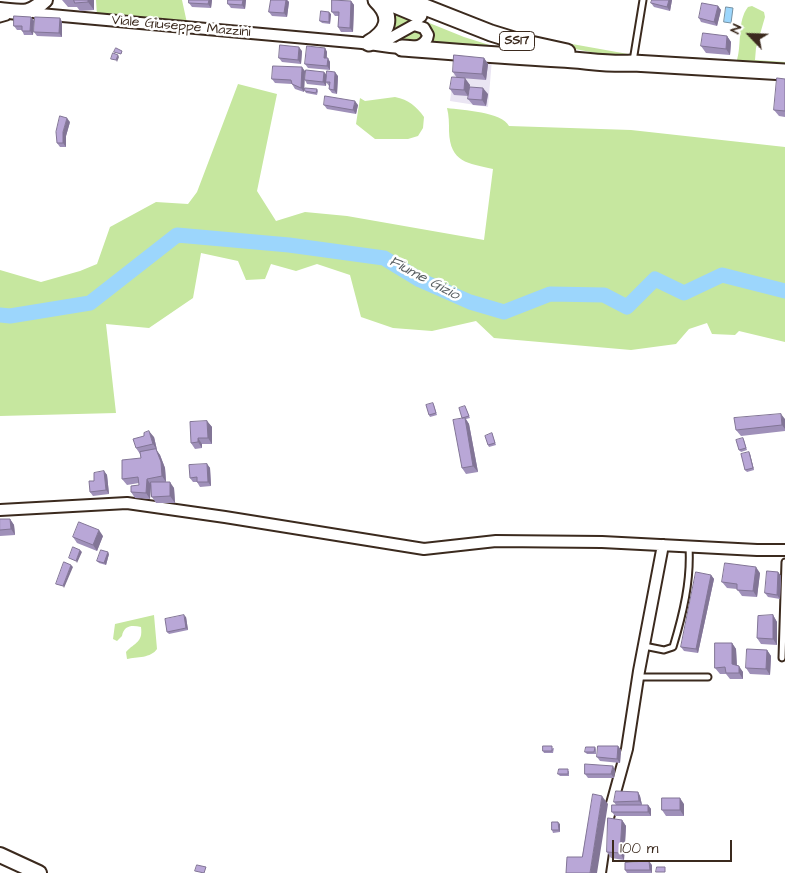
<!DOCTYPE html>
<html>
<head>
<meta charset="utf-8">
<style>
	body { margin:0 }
	#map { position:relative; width:785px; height:873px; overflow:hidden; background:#fff; font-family:"Architects Daughter",sans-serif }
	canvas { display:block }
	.north { position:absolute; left:725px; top:10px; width:50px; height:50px; -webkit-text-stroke:4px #fff; paint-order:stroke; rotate:294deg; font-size:14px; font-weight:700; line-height:20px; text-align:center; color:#3b2a1e }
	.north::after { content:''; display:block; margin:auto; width:18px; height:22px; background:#3b2a1e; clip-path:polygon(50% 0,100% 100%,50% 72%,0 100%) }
	.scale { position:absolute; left:612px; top:840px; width:120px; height:22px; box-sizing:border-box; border:2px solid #3b2a1e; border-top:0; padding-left:6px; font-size:15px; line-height:18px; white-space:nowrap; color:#3b2a1e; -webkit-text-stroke:4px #fff; paint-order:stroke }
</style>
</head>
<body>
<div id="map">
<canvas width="785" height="873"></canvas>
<div class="north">N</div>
<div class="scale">100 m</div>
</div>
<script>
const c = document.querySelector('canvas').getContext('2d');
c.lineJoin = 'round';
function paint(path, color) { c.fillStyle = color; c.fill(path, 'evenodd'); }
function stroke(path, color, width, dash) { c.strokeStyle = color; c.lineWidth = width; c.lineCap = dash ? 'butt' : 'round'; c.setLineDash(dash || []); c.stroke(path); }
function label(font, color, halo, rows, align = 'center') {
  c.font = font + ' "Architects Daughter",sans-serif'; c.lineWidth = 5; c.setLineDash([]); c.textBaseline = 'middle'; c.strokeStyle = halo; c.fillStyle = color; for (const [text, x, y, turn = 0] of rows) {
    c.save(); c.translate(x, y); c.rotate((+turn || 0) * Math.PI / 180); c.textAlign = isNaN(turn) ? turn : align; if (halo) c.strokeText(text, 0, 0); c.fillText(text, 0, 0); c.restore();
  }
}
const built = new Path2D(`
	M456 56 492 59 488 107 450 101Z`);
const green = new Path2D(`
	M96 0H182L187 23 97 16Z
	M752 6 764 12 765 17 756 48 755 60 785 62V65L606 55 514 37 474 21 516 34 628 54 737 60C742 43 737 21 748 7Z
	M397 10 464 37 502 49 431 46 426 26 386 38 389 14Z
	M417 28 423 34 421 41 398 45 394 41Z
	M238 84 277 94 257 191 276 221 305 212 347 216 484 240 493 169C468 163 450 163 449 131 449 123 449 116 447 108 463 110 502 112 509 126L631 130 785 147V342L739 331 735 335 712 334 707 323 689 329 676 344 631 350 494 338 476 321 432 331 393 328 361 317 350 275 317 264 296 271 271 264 265 279 246 280 238 261 201 253 193 298 149 328 106 324 116 413 0 416V270L41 282 80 271 97 264 110 227 156 202 188 204 197 192Z
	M395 97C409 100 416 106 424 117L423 128 418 136 408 139H375L356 124 360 98 365 101Z
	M154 615 157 649C151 658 137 657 127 659L126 652C135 642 143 643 141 627 132 625 124 625 122 636L117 641 113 639 115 624Z`);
const water = new Path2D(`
	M726 7 733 8 731 23 724 22Z`);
const river = new Path2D(`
	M0 315 10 316 90 303 177 235 289 245 384 258 420 280 470 302 504 312 550 294 604 295 627 307 655 279 684 293 722 275 785 291`);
const lane = new Path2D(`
	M0 19 7 17 8 14
	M633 61 643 0
	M644 646 664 650 673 647C683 614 691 581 689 547
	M782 658 785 562
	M638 677H708`);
const street = new Path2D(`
	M31 11 40 14 362 43C378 45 425 57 428 35L424 28 414 25 387 40 372 43
	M0 510 127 503 225 517 424 549 496 541 602 542 757 550H785
	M600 873 608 818 627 749 639 671 663 545`);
const secondary = new Path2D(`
	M0 10C22 12 28 16 45 0
	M0 855 39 873`);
const primary = new Path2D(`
	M383 0 419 15
	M407 0 491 33 517 41 567 52
	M369 43C388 32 394 17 376 0
	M402 48C455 52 507 56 560 59 585 60 608 65 633 63L785 72`);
const wall = new Path2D(`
	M62 0H94V10L80 11 77 7H68Z
	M212 0 211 8 192 7 189 3Z
	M228 0H246L245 9 231 8 228 4Z
	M271 0H287L289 2 287 17 272 16 269 12Z
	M672 0 670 11 654 7 651 3Z
	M351 1 354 5 353 32H341L338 27 339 16H335L332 12Z
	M718 6 721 10 717 26 701 22 699 18Z
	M331 14 330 24 322 23 320 21Z
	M31 17 34 21 33 35H24L22 30H17L14 26Z
	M60 18 62 22V37L37 36 34 32Z
	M727 36 731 42 730 55 706 53 701 46Z
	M325 48 327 52V58L330 62V70L308 68 305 64Z
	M302 51 301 64 282 62 279 58Z
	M484 58 488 64 486 80 461 78 470 85 468 96 454 95 450 89 457 78 453 72Z
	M305 71 304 92 295 89 292 84 275 83 272 79Z
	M324 72 327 75 338 76 337 94 332 93 329 89V86L326 82V86L307 84 305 80Z
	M785 79V117L779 116 774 110Z
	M317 89 318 91 317 95 306 93 305 91Z
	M488 94 486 106 473 105 468 99Z
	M324 105H358L356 114 327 109Z
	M70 122 66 136V147H60L57 143Z
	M434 405 437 415 430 417 429 415Z
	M465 406 470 418 466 419 469 424 478 472 466 474 462 468V418Z
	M785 419V431L741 436 736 430Z
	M207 421 212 427V444H202V448L195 449 191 443Z
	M492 433 496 445 489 447 488 445Z
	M154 437 157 450H156L160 455 165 468 166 482 174 488 175 503H156L152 497 151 485 150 499 135 498 131 492 139 485V483L127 485 122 479 141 458 140 454 136 448Z
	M744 440 747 450 741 452 739 450Z
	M749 452 750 454 754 470 747 472 745 470Z
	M207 464 210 468 211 486 200 487 197 482H193L190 478Z
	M104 471 107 475 109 494 93 496 90 492 94 481Z
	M0 519H10L14 525 15 535 0 536Z
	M103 536 97 551 77 543 73 537Z
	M109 554 106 565 99 563 97 561Z
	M778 572 781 576 780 599 768 597 765 593Z
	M760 573 757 597 742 596 737 589 727 588 722 582Z
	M711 575 714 579 698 653 684 651 681 647Z
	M773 615 777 622V645L761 644 757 638Z
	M186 617 188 630 169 634 167 632Z
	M732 643 736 649 737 666 743 672V679H730L726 674H720L715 668Z
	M767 650 771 656 770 675 750 674 746 668Z
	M618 746 621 750 620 763 600 761 597 757Z
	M595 747 596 749V754H587L585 752Z
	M554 748 553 753H544L543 751Z
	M615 770 614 778H588L585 774Z
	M569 771V776H560L558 774Z
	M638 792 640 796 642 805H648L651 809V816H615L612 812 616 805 614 802Z
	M684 804V816H666L662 810Z
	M622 820 626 826 624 860 611 858 607 852Z
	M560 824V832L553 833 552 830Z
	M652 865V873H627L625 870Z`);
const shadedWall = new Path2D(`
	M88 0H94V10L88 2Z
	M209 0H212L211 8 208 4Z
	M243 0H246L245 9 242 5Z
	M286 0H287L289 2 287 17 284 13Z
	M669 0H672L670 11 667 7Z
	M351 1 354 5 353 32 350 28Z
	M718 6 721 10 717 26 714 22Z
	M329 12 331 14 330 24 329 22Z
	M31 17 34 21 33 35 30 31Z
	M60 18 62 22V37L59 33Z
	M727 36 731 42 730 55 726 49Z
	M299 47 302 51 301 64 298 60Z
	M325 48 327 52 326 62 324 58Z
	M118 55 119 57 117 62 116 60Z
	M328 58 330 62V70L327 66Z
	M484 58 488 64 486 80 482 74Z
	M302 67 305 71 304 92 301 88Z
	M324 72 327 76 326 86 323 82Z
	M335 72 338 76 337 94 334 90Z
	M465 78 470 85 468 96 464 90Z
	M483 88 488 94 486 106 482 100Z
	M355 101 358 105 356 114 353 110Z
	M67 118 70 122 66 136V147L63 143V132Z
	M781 414 785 419V429L782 425Z
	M465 418 469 424 478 472 473 466Z
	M207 421 212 427V444L208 438Z
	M149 431 154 437 157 450 153 444Z
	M198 438 202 444V448L198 442Z
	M156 449 160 455 165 468 166 482 162 476Z
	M749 452 750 454 754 470 753 468Z
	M207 464 210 468 211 486 208 482Z
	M104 471 107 475 109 494 106 490Z
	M147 479 151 485 150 499 146 493Z
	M170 482 174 488 175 503 170 496Z
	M10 519 14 525 15 535 11 529Z
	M99 530 103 536 97 551 93 545Z
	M80 550 82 552 77 563 76 561Z
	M108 552 109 554 106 565 104 563Z
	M71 565 73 567 64 588 63 586Z
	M756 567 760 573 757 597 753 591Z
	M778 572 781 576 780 599 777 595Z
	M711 575 714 579 698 653 696 649Z
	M184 615 186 617 188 630 186 628Z
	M773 615 777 622V645L773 639Z
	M732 643 736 649 737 670 732 664Z
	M767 650 771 656 770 675 766 669Z
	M739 666 743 672V679L739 673Z
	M618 746 621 750 620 763 617 759Z
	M613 766 615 770 614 778 611 774Z
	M638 792 640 796 642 805 639 801Z
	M602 796 608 804 597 873H590Z
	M680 798 684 804V816L680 810Z
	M648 805 651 809V816L648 812Z
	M622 820 626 826 624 860 620 853Z
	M558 822 560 824V832L559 830Z
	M649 861 652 865V873L650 870Z`);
const building = new Path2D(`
	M74 0H88V2L75 3Z
	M189 0H209L208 4 189 3Z
	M228 0H243L242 5 228 4Z
	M271 0H286L284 13 269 12Z
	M332 0 351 1 350 28 338 27 339 12H332Z
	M652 0H669L667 7 651 3Z
	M702 3 718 6 714 22 699 18Z
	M321 11 329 12V22L320 21Z
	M14 16 31 17 30 31H22V26H14Z
	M35 17 60 18 59 33 34 32Z
	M703 33 727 36 726 49 701 46Z
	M280 45 299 47 298 60 279 58Z
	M307 46 325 48 324 58H328L327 66 305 64Z
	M116 48 122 51 121 54 114 52Z
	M113 53 118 55 116 60 111 59Z
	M454 55 484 58 482 74 453 72Z
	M273 66 302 67 301 88 292 84 291 80 272 79Z
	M306 70 324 72 323 82 305 80Z
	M327 71 335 72 334 90 329 89 330 82H326Z
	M452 77 465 78 464 90 450 89Z
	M777 78 785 79V111L774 110Z
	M470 87 483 88 482 100 468 99Z
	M305 88 317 89 316 93 305 91Z
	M325 96 355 101 353 110 324 105Z
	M60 116 67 118 63 132V143H57L56 132Z
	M433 403 436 413 429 415 426 405Z
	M465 406 469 416 462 418 459 408Z
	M781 414 782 425 736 430 734 418Z
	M465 418 473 466 462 468 453 420Z
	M207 421 208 438H198V442L191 443 190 422Z
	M149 431 153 444 136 448 133 439 144 436V433Z
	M492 433 495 443 488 445 485 436Z
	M743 438 746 448 739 450 736 440Z
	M156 449 161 462 162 476 147 479 146 493 131 492V486L139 485 138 477 122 479V460L141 458 140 452Z
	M749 452 753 468 745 470 741 454Z
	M207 464 208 482H197V477L190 478 189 465Z
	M104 471 106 490 90 492 89 481H94V473Z
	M151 482H170V496L152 497Z
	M0 519H10L11 529 0 530Z
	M79 522 99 530 93 545 73 537Z
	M73 547 80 550 76 561 69 558Z
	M101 550 108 552 104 563 97 561Z
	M64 562 71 565 63 586 56 584Z
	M725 563 756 567 753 591 737 590V584L722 582Z
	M767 571 778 572 777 595 765 593Z
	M696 572 711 575 696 649 681 647Z
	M184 615 186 628 167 632 165 619Z
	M773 615V639L757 638 758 616Z
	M715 643H732V664L739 666V673H726L725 667 715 668Z
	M747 649 767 650 766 669 746 668Z
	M543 746H552V751H543Z
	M598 746H618L617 759 597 757Z
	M586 747H595L594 752H585Z
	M585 764 613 766 611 774H585Z
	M559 769H568V774H558Z
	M616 791 638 792 639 801 614 802Z
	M593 794 602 796 590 873H566L567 857H582Z
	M662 798H680V810H662Z
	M612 805H648V812H612Z
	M608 818 622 820 620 853 607 852Z
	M552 822H558L559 830H552Z
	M649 861 650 870H625V863Z
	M197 865 206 867 204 873 195 871Z
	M657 867H665V872H656Z`);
const shields = [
	[517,41,35]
];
const shieldNames = [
	["SS17",517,41]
];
const streetNames = [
	["Viale Giuseppe Mazzini",181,27,5]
];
const waterNames = [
	["Fiume Gizio",424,279,28]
];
paint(built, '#eae5f3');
paint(green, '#c6e79f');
paint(water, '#9cd6fc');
stroke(water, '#7591a3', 1);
stroke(river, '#9cd6fc', 15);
stroke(lane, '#3b2a1e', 9);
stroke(street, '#3b2a1e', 14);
stroke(secondary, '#3b2a1e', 18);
stroke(primary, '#3b2a1e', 19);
stroke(lane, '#fff', 5);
stroke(street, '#fff', 10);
stroke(secondary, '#fff', 14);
stroke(primary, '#fff', 15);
paint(wall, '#9f90b9');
paint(shadedWall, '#827596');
paint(building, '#b9a7d7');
stroke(building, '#827596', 1);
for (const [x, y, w] of shields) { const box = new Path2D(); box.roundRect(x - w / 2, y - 9.5, w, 19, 4); c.fillStyle = '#fff'; c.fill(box); stroke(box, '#3b2a1e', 1); }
label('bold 12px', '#3b2a1e', null, shieldNames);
label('14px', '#3b2a1e', '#fff', streetNames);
label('italic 15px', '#585e61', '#fff', waterNames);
</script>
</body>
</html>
